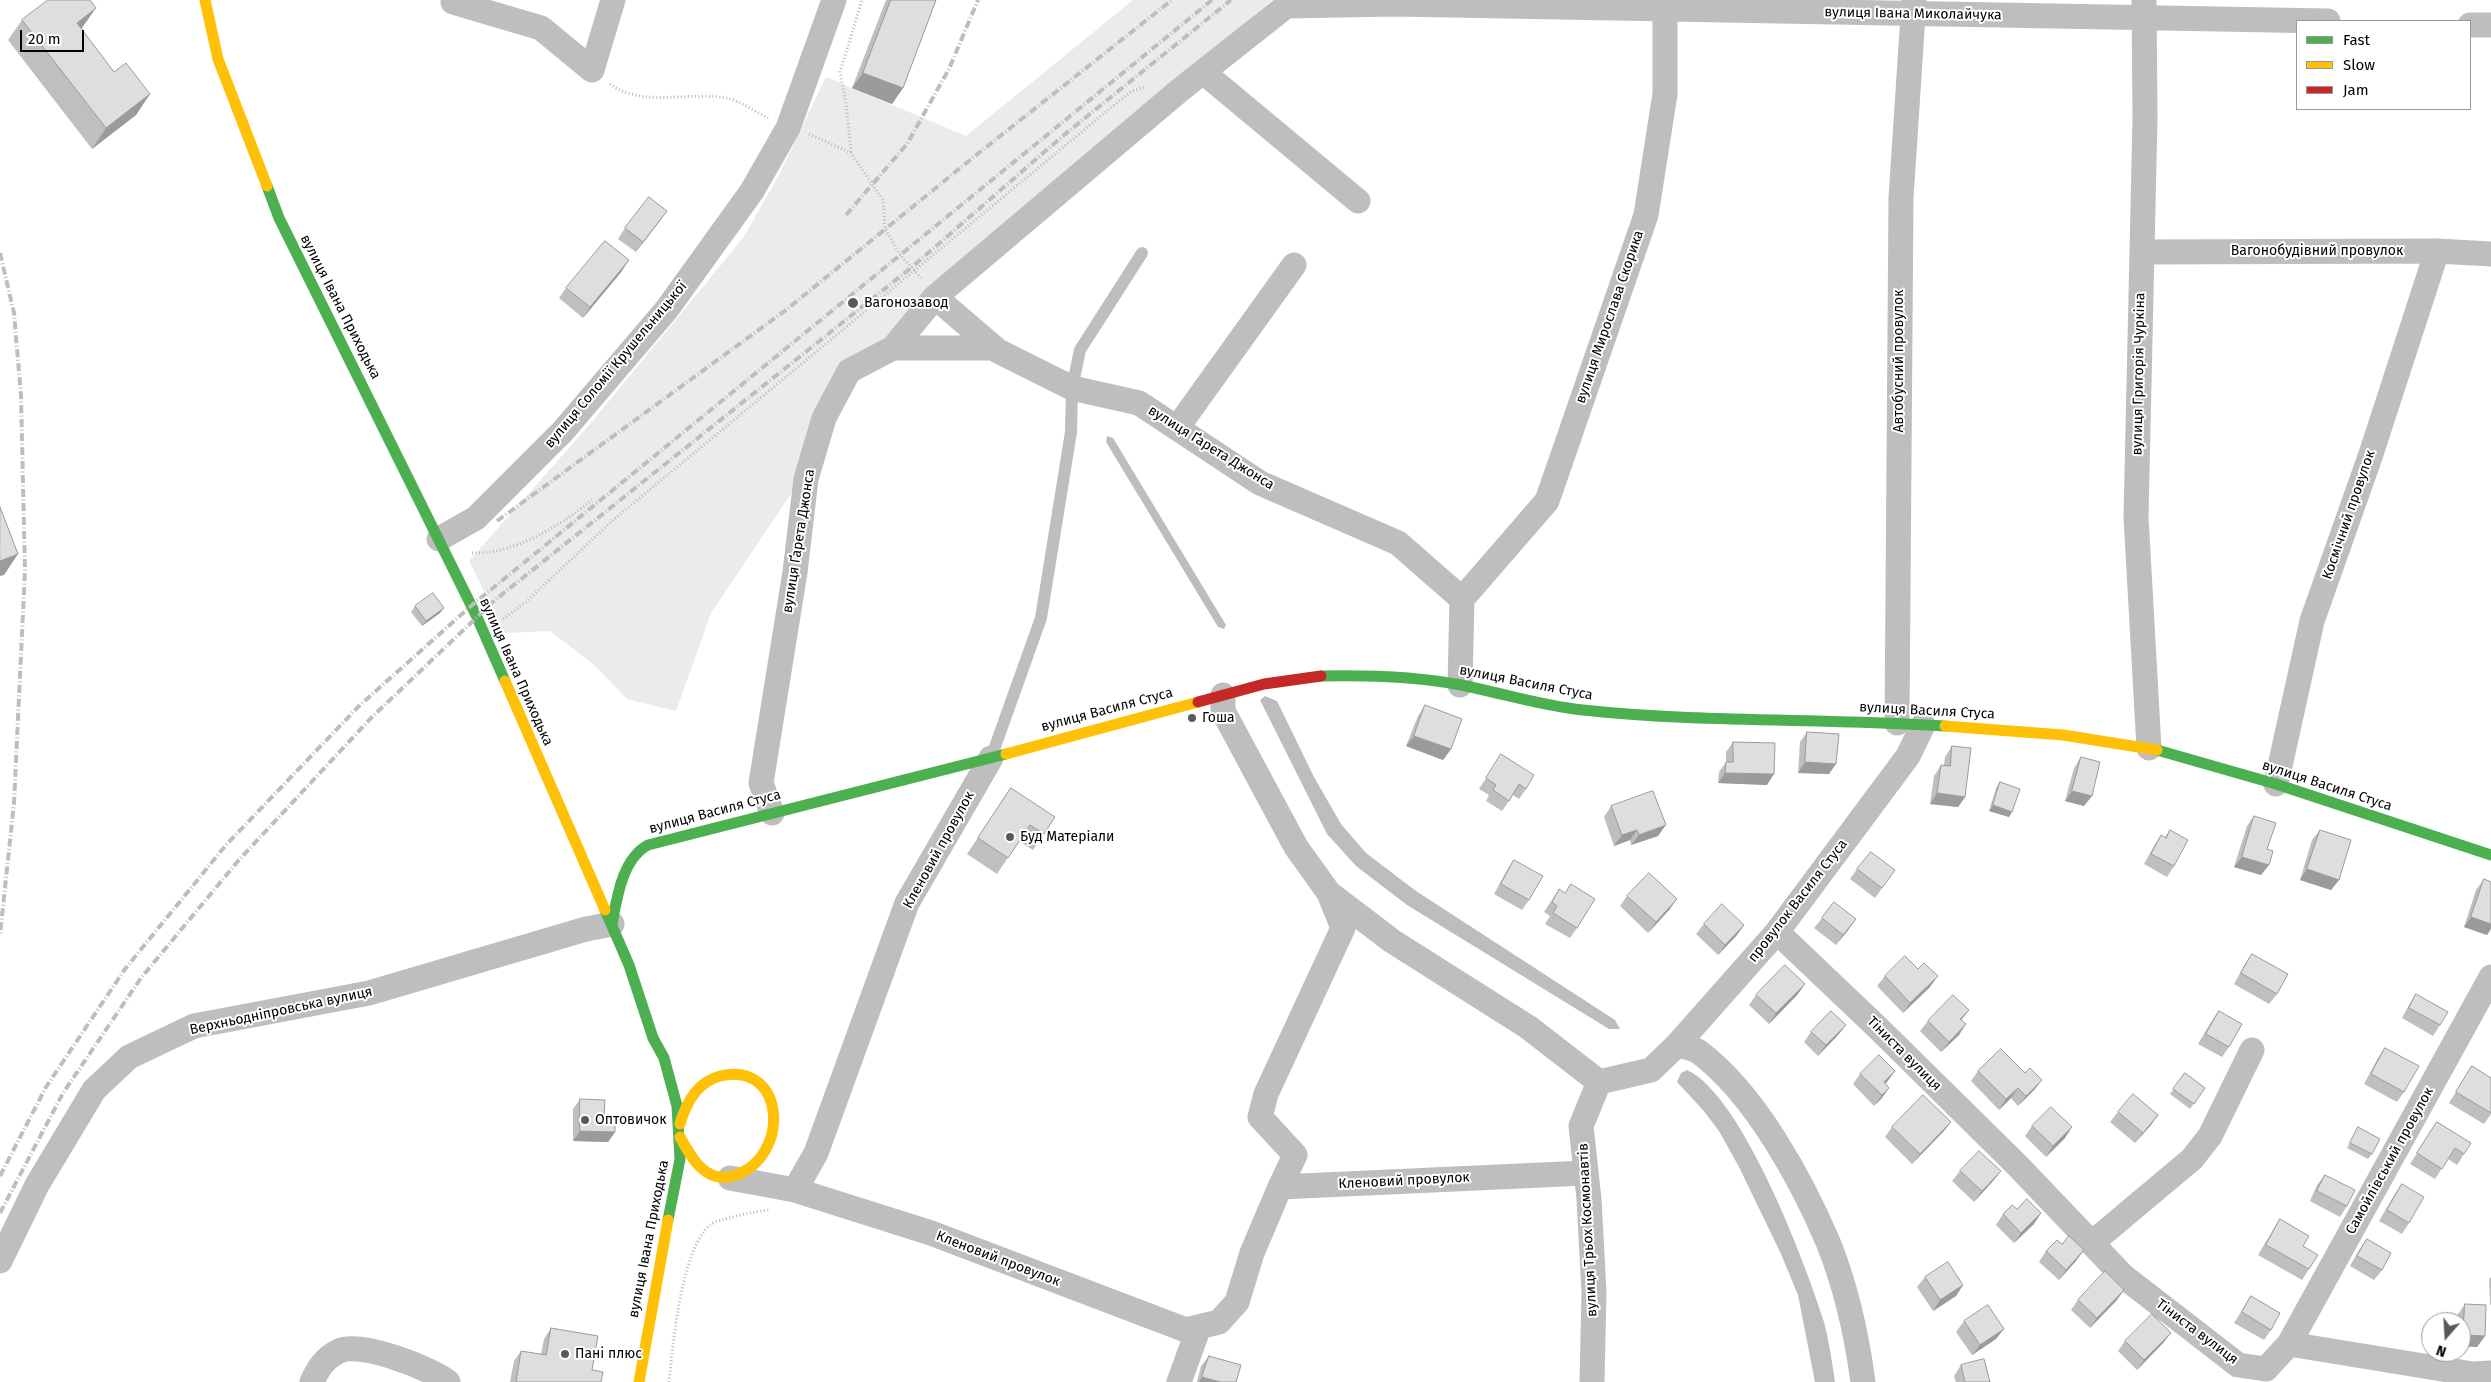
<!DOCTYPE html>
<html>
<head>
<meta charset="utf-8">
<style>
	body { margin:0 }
	#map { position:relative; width:2491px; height:1382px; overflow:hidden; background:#fff; font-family:"Fira Sans",sans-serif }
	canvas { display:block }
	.legend { position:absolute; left:2296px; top:20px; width:175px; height:90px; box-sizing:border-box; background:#fff; border:1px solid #999; margin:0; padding:6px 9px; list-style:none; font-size:15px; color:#000 }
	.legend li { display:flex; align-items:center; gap:10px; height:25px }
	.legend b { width:25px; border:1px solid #999 }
	.north { position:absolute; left:2421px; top:1312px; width:50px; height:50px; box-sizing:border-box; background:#fff; border:1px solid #999; border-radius:50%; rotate:199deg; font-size:14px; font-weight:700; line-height:20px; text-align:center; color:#000 }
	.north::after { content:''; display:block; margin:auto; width:18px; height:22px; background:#595959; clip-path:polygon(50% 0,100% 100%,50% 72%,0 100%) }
	.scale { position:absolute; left:20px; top:30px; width:64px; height:22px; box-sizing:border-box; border:2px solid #000; border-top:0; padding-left:6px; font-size:15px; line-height:18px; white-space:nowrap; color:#000; -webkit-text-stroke:4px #fff; paint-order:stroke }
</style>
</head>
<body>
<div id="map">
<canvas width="2491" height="1382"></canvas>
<ul class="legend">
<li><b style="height:6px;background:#4caf50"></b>Fast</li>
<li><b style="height:6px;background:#ffc107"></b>Slow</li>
<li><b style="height:6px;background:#c62828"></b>Jam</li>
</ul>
<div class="north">N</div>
<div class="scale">20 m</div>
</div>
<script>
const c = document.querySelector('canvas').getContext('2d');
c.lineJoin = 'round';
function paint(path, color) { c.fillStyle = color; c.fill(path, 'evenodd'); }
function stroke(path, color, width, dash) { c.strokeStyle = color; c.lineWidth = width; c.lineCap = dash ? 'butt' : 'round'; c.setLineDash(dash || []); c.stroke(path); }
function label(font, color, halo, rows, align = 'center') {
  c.font = font + ' "Fira Sans",sans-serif'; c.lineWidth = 4; c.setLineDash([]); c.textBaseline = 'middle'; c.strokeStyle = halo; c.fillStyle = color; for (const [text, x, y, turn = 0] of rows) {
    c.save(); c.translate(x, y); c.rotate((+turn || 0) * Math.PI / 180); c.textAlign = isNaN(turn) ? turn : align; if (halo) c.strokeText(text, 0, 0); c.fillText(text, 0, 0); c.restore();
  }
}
const green = new Path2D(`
	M1133 0H1272L899 325 886 345 841 367 793 491 711 613 676 711 627 699 593 664 550 631 505 633 469 561 590 424 743 238 779 175 826 77 966 136Z`);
const water = new Path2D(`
	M1107 436 1113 438 1226 625 1224 629 1218 627 1106 442Z
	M1265 696 1277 701 1314 777 1341 824 1366 853 1416 891 1615 1020 1620 1029H1609L1407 905 1356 866 1327 834 1260 700Z
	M1687 1070C1742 1095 1806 1264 1824 1322 1829 1341 1832 1362 1835 1382H1815L1798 1295 1781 1254 1739 1167 1719 1131 1703 1110 1677 1082 1681 1073Z`);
const path = new Path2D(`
	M610 84C642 108 689 91 727 98 740 101 756 112 768 118
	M809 134 851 153 883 200 885 229 901 256 921 278
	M851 152 846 103 840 72 862 0
	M472 553C515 554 560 526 592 500
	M503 619 526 602 612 521 1119 101 1132 91 1146 87
	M669 1382C673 1344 681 1250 710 1225 717 1219 758 1211 769 1210`);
const lane = new Path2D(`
	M991 758 1041 618 1071 432 1072 388 1080 350 1142 253`);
const street = new Path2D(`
	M2144 1 2145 118 2136 517 2149 748
	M453 2 541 28 592 70 613 0
	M1288 6 1395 4 2328 21
	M2470 25H2491
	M1203 72 1358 201
	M2142 252 2437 251 2491 254
	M935 297 1180 90 1294 0
	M893 348H993
	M1177 428 1294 265
	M439 539 476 518 563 431 667 309 752 191 788 128 834 0
	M1462 599 1547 501 1646 215 1665 94V0
	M1223 695V711L1296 847 1329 893 1392 941 1528 1027 1599 1082
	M1897 723 1901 198 1914 0
	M991 758 907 903 816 1153 795 1190 931 1233 1186 1330 1219 1322 1237 1302 1252 1253 1280 1187 1585 1173
	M2276 784 2312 621 2371 454 2437 251
	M772 813 761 783 795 572 806 479 824 418 849 371 893 348 935 297 998 351 1072 388 1139 403 1260 483 1398 543 1462 599 1460 685
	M1777 932 1877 1027 2017 1165 2123 1276 2238 1365 2266 1369 2289 1344 2473 1374 2491 1373
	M1677 1045C1684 1047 1693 1048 1699 1052 1755 1094 1801 1179 1828 1242 1845 1284 1857 1337 1863 1382
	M1599 1082 1651 1070 1677 1045 1777 932 1908 756 1923 725
	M730 1178 795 1190
	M1280 1187 1295 1155 1260 1117 1266 1094 1343 928 1329 893
	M2093 1242 2192 1159 2210 1136 2252 1050
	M0 1261 37 1185 94 1090 129 1057 194 1026 369 993 586 929 612 924
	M2289 1344 2491 977
	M312 1382C318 1368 325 1358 339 1351 361 1341 430 1368 448 1382
	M1179 1382 1199 1327
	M1592 1382 1594 1292 1589 1199 1581 1126 1599 1082`);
const fast = new Path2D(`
	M267 186 279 218 476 615 505 681
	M1321 676C1368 675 1415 676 1461 685 1502 693 1541 706 1583 710 1703 723 1824 718 1945 726
	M2157 750 2276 784 2491 855
	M605 910 629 965 653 1038 664 1058 677 1106 680 1159 668 1220
	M612 924C617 898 622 859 648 845L1006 754`);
const slow = new Path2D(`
	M205 0 218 59 267 186
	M505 681 605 910
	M1945 726 2063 735 2157 750
	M1006 754 1198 702
	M680 1124C686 1103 697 1082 720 1076 786 1060 792 1158 733 1176 705 1184 691 1157 680 1137
	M639 1382 668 1220`);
const jam = new Path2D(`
	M1198 702 1264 684 1321 676`);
const rail = new Path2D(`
	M846 215 907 144 949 69 978 0
	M0 253 14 313 21 396 25 570 14 803 0 935
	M497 521 786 310 975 156 1172 0
	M0 1176 46 1087 125 969 226 845 359 706 471 606 1212 0
	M0 1213 63 1093 141 978 238 861 371 718 495 600 912 267 1064 135 1231 0`);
const wall = new Path2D(`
	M886 0H936L903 88 892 104 852 88Z
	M22 20 81 29 114 72 150 94 136 115 92 149 8 40Z
	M667 211 636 252 618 239 625 228Z
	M622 271 583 318 559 298 566 288Z
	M415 606 440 613 422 626 411 612Z
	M1425 705 1451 749 1443 760 1406 746 1418 716Z
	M1807 732 1829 774 1798 773 1800 742Z
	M1733 742 1767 785 1718 783 1719 772 1726 762V752Z
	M1952 746 1965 797 1958 807 1930 804 1934 776 1941 765H1944L1945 757Z
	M1501 755 1526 789 1519 799 1513 795 1502 811 1486 801 1489 795 1479 789Z
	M2081 757 2084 806 2065 801 2074 768Z
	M2000 782 2012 812 2009 817 1989 811 1996 788Z
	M1011 788 1044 834 1033 850 1019 841 997 874 967 854Z
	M1611 806 1658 836 1631 845 1630 840 1614 846 1604 817Z
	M2254 816 2267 849 2261 875 2234 867 2247 826Z
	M2170 830 2174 866 2167 877 2144 864 2154 846 2161 835 2165 837Z
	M2320 830 2339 880 2331 890 2300 880 2312 840Z
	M1514 860 1529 900 1522 910 1494 894 1507 870Z
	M1857 869 1895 870 1875 898 1850 879Z
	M2484 879 2487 935 2464 927 2476 890Z
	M1571 884 1577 928 1570 938 1545 924 1550 916 1544 912 1559 889 1565 893Z
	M1627 896 1670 909 1648 933 1620 906Z
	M1822 918 1849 929 1836 945 1814 928Z
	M1704 924 1744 925 1737 935 1718 955 1696 934Z
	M2252 954 2277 994 2269 1004 2234 984 2245 964Z
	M1885 976 1930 987 1903 1013 1877 986Z
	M1798 994 1769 1024 1749 1005 1756 995Z
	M2416 994 2440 1025 2433 1036 2402 1018 2409 1005Z
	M1969 1010 1962 1020 1959 1035 1941 1052 1920 1031 1928 1021Z
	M2219 1011 2229 1047 2222 1057 2198 1044 2211 1022Z
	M1846 1025 1838 1035 1818 1056 1804 1042 1811 1032Z
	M2385 1048 2404 1092 2397 1102 2364 1084 2378 1058Z
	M2472 1066 2491 1078V1114L2484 1124 2449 1103Z
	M1895 1071 1885 1084 1882 1098 1874 1106 1853 1084 1860 1074Z
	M1978 1071 2025 1073 2042 1080 2034 1090 2018 1106 2011 1098 1999 1110 1971 1081Z
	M2185 1073 2205 1088 2190 1109 2170 1094Z
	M580 1099 604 1118 615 1132 608 1142 573 1141V1109Z
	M2118 1112 2158 1115 2151 1125 2135 1143 2110 1122Z
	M1951 1122 1943 1132 1912 1164 1885 1137 1892 1127Z
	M2437 1122 2464 1154 2457 1165 2448 1159 2435 1179 2410 1164Z
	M2032 1126 2065 1138 2046 1157 2025 1136Z
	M2358 1127 2372 1154 2368 1159 2347 1148Z
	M1960 1171H2001L1993 1181 1974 1202 1952 1181Z
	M2325 1175 2347 1206 2340 1217 2310 1201 2317 1185Z
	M2402 1184 2409 1223 2402 1234 2379 1221 2395 1194Z
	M2003 1214 2034 1224 2014 1243 1996 1225Z
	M2280 1219 2303 1246 2309 1269 2302 1280 2258 1255 2273 1230Z
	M2367 1239 2382 1270 2374 1280 2350 1266 2359 1250Z
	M2062 1244 2084 1250 2076 1261 2059 1280 2039 1262 2046 1251Z
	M1925 1277 1963 1285 1956 1296 1933 1311 1917 1287Z
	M2491 1277V1305H2490L2489 1279Z
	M2251 1296 2271 1330 2264 1340 2234 1323Z
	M2078 1300H2117L2090 1328 2071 1310Z
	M2465 1304 2485 1336 2477 1347 2461 1346V1322H2457L2458 1314Z
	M1964 1321 1996 1339 1972 1355 1956 1332Z
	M551 1328 592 1370 601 1382H510L514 1361 521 1351 541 1354 544 1339Z
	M2171 1333 2163 1343 2137 1370 2118 1351 2125 1341Z
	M1209 1356 1236 1382H1197L1201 1366Z
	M1961 1365 1990 1382H1956L1954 1376Z`);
const shadedWall = new Path2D(`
	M96 8 82 28 62 43 77 23Z
	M863 73 903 88 892 104 852 88Z
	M150 94 136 115 92 149 106 128Z
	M667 211 660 221 636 252 643 242Z
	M629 260 622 271 583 318 590 307Z
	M18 554 4 575 0 576V561Z
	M444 608 440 613 422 626 426 621Z
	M1414 736 1451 749 1443 760 1406 746Z
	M1805 762 1836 764 1829 774 1798 773Z
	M1725 773 1774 774 1767 785 1718 783Z
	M2072 791 2092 796 2084 806 2065 801Z
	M1937 793 1965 797 1958 807 1930 804Z
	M1993 805 2012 812 2009 817 1989 811Z
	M1666 825 1658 836 1631 845 1639 835Z
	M1637 830 1630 840 1614 846 1622 835Z
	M2242 857 2269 865 2261 875 2234 867Z
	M2307 869 2339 880 2331 890 2300 880Z
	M1677 899 1670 909 1648 933 1656 922Z
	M2471 917 2491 924V929L2487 935 2464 927Z
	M1856 919 1849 929 1836 945 1843 935Z
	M1744 925 1737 935 1718 955 1725 945Z
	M1938 976 1930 987 1903 1013 1910 1003Z
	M1805 984 1798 994 1769 1024 1776 1013Z
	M1966 1024 1959 1035 1941 1052 1949 1042Z
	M1846 1025 1838 1035 1818 1056 1826 1045Z
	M1895 1071 1887 1082 1876 1092 1884 1082Z
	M2042 1080 2034 1090 2018 1106 2026 1096Z
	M1889 1088 1882 1098 1874 1106 1882 1095Z
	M2018 1088 2011 1098 1999 1110 2006 1099Z
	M2158 1115 2151 1125 2135 1143 2143 1133Z
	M1951 1122 1943 1132 1912 1164 1920 1154Z
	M2072 1127 2065 1138 2046 1157 2053 1146Z
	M580 1131 615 1132 608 1142 573 1141Z
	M2001 1171 1993 1181 1974 1202 1982 1191Z
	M2041 1213 2034 1224 2014 1243 2021 1233Z
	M2084 1250 2076 1261 2059 1280 2066 1270Z
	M1963 1285 1956 1296 1933 1311 1940 1300Z
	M2124 1290 2117 1300 2090 1328 2097 1318Z
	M2004 1329 1996 1339 1972 1355 1980 1345Z
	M2171 1333 2163 1343 2137 1370 2144 1360Z
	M2463 1335 2485 1336 2477 1347 2461 1346V1338Z
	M1202 1377 1220 1382H1199Z`);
const building = new Path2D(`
	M48 0H90L96 8 77 23 114 72 126 63 150 94 106 128 22 20Z
	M891 0H936L903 88 863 73Z
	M649 197 667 211 643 242 625 228Z
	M605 241 629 260 590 307 566 288Z
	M0 507 18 554 0 561Z
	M433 593 444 608 426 621 415 606Z
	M1425 705 1462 719 1451 749 1414 736Z
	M1807 732 1839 734 1836 764 1805 762Z
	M1733 742 1775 743 1774 774 1725 773 1726 762H1733Z
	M1952 746 1971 748 1965 797 1937 793 1941 765 1950 766Z
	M1501 754 1534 775 1526 789 1519 784 1509 801 1493 790 1496 785 1486 778Z
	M2081 757 2100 762 2092 796 2072 791Z
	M2000 782 2020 789 2012 812 1993 805Z
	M1011 788 1055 817 1044 834 1030 825 1008 858 978 838Z
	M1653 791 1666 825 1639 835 1637 830 1622 835 1611 806Z
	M2254 816 2276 823 2267 849 2273 851 2269 865 2242 857Z
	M2170 830 2188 840 2174 866 2151 854 2161 835 2166 838Z
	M2320 830 2351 840 2339 880 2307 869Z
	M1871 852 1895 870 1882 888 1857 869Z
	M1514 860 1543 876 1529 900 1501 884Z
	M1649 873 1677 899 1656 922 1627 896Z
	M2484 879 2491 882V924L2471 917Z
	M1571 884 1595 899 1577 928 1553 913 1557 906 1552 902 1559 889 1565 893Z
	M1834 902 1856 919 1843 935 1822 918Z
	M1722 904 1744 925 1725 945 1704 924Z
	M2252 954 2288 974 2277 994 2241 973Z
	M1905 956 1918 969 1924 963 1938 976 1910 1003 1885 976Z
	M1785 965 1805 984 1776 1013 1756 995Z
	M2416 994 2448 1012 2440 1025 2409 1008Z
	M1953 995 1969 1010 1960 1019 1966 1024 1949 1042 1928 1021Z
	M1831 1011 1846 1025 1826 1045 1811 1032Z
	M2219 1011 2242 1024 2229 1047 2206 1034Z
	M2385 1048 2419 1066 2404 1092 2371 1074Z
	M2001 1049 2025 1073 2030 1068 2042 1080 2026 1096 2018 1088 2006 1099 1978 1071Z
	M1879 1055 1895 1071 1884 1082 1889 1088 1882 1095 1860 1074Z
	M2472 1066 2491 1078V1113L2456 1092Z
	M2185 1073 2205 1088 2194 1104 2173 1089Z
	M2133 1094 2158 1115 2143 1133 2118 1112Z
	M1923 1095 1951 1122 1920 1154 1892 1127Z
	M580 1099 605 1100 604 1118 615 1119V1132L580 1131Z
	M2051 1107 2072 1127 2053 1146 2032 1126Z
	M2437 1122 2471 1143 2464 1154 2455 1148 2442 1169 2417 1153Z
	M2358 1127 2380 1139 2372 1154 2350 1143Z
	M1979 1151 2001 1171 1982 1191 1960 1171Z
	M2325 1175 2355 1190 2347 1206 2317 1191Z
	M2402 1184 2424 1197 2409 1223 2387 1210Z
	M2027 1199 2041 1213 2021 1233 2003 1214 2012 1205 2017 1209Z
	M2280 1219 2309 1236 2303 1246 2318 1255 2309 1269 2266 1245Z
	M2069 1236 2084 1250 2066 1270 2046 1251 2057 1240 2062 1244Z
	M2367 1239 2391 1253 2382 1270 2357 1256Z
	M1948 1262 1963 1285 1940 1300 1925 1277Z
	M2105 1271 2124 1290 2097 1318 2078 1300Z
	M2251 1296 2280 1313 2271 1330 2242 1312Z
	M2465 1304 2486 1305 2485 1336 2463 1335Z
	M1988 1305 2004 1329 1980 1345 1964 1321Z
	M2152 1314 2171 1333 2144 1360 2125 1341Z
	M551 1328 598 1336 592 1370 603 1372 601 1382H516L521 1351 546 1355Z
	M1209 1356 1241 1365 1236 1382H1220L1202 1377Z
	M1984 1359 1990 1382H1965L1961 1365Z`);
const markers = [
	[853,303,6,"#595959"],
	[1192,718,5,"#595959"],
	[1010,837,5,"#595959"],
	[585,1120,5,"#595959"],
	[565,1354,5,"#595959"]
];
const streetNames = [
	["вулиця Івана Миколайчука",1913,14,1],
	["Вагонобудівний провулок",2317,251],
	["вулиця Івана Приходька",340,307,63],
	["вулиця Мирослава Скорика",1610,317,-71],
	["Автобусний провулок",1899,361,-90],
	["вулиця Соломії Крушельницької",616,365,-50],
	["вулиця Григорія Чуркіна",2139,374,-89],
	["вулиця Ґарета Джонса",1211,448,32],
	["Космічний провулок",2349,515,-71],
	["вулиця Ґарета Джонса",799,541,-81],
	["вулиця Івана Приходька",516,672,66],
	["вулиця Василя Стуса",1526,683,11],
	["вулиця Василя Стуса",1107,710,-15],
	["вулиця Василя Стуса",1927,711,3],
	["вулиця Василя Стуса",2327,786,18],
	["вулиця Василя Стуса",715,812,-15],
	["Кленовий провулок",939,850,-61],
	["провулок Василя Стуса",1798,901,-52],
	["Верхньодніпровська вулиця",281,1011,-12],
	["Тіниста вулиця",1904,1054,45],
	["Самойлівський провулок",2390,1161,-61],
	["Кленовий провулок",1404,1181,-3],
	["вулиця Трьох Космонавтів",1588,1230,-93],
	["вулиця Івана Приходька",649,1239,-79],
	["Кленовий провулок",998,1259,21],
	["Тіниста вулиця",2197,1332,37]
];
const poiNames = [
	["Вагонозавод",864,303],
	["Гоша",1202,718],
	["Буд Матерiали",1020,837],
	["Оптовичок",595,1120],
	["Пані плюс",575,1354]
];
paint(green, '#ebebeb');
paint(water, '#bdbdbd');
stroke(path, '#b9b9b9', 3, [1, 2.5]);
stroke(lane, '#bebebe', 12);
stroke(street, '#bebebe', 25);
stroke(fast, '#4caf50', 11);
stroke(slow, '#ffc107', 11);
stroke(jam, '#c62828', 11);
stroke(rail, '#bebebe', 4, [8, 2.5, 1, 2.5]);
paint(wall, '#bfbfbf');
paint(shadedWall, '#9b9b9b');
paint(building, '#dedede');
stroke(building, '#9b9b9b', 1);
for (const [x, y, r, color] of markers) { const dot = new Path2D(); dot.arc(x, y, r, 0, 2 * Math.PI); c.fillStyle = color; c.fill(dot); stroke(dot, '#fff', 2); }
label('14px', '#000', '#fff', streetNames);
label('14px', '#000', '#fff', poiNames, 'left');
</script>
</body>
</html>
